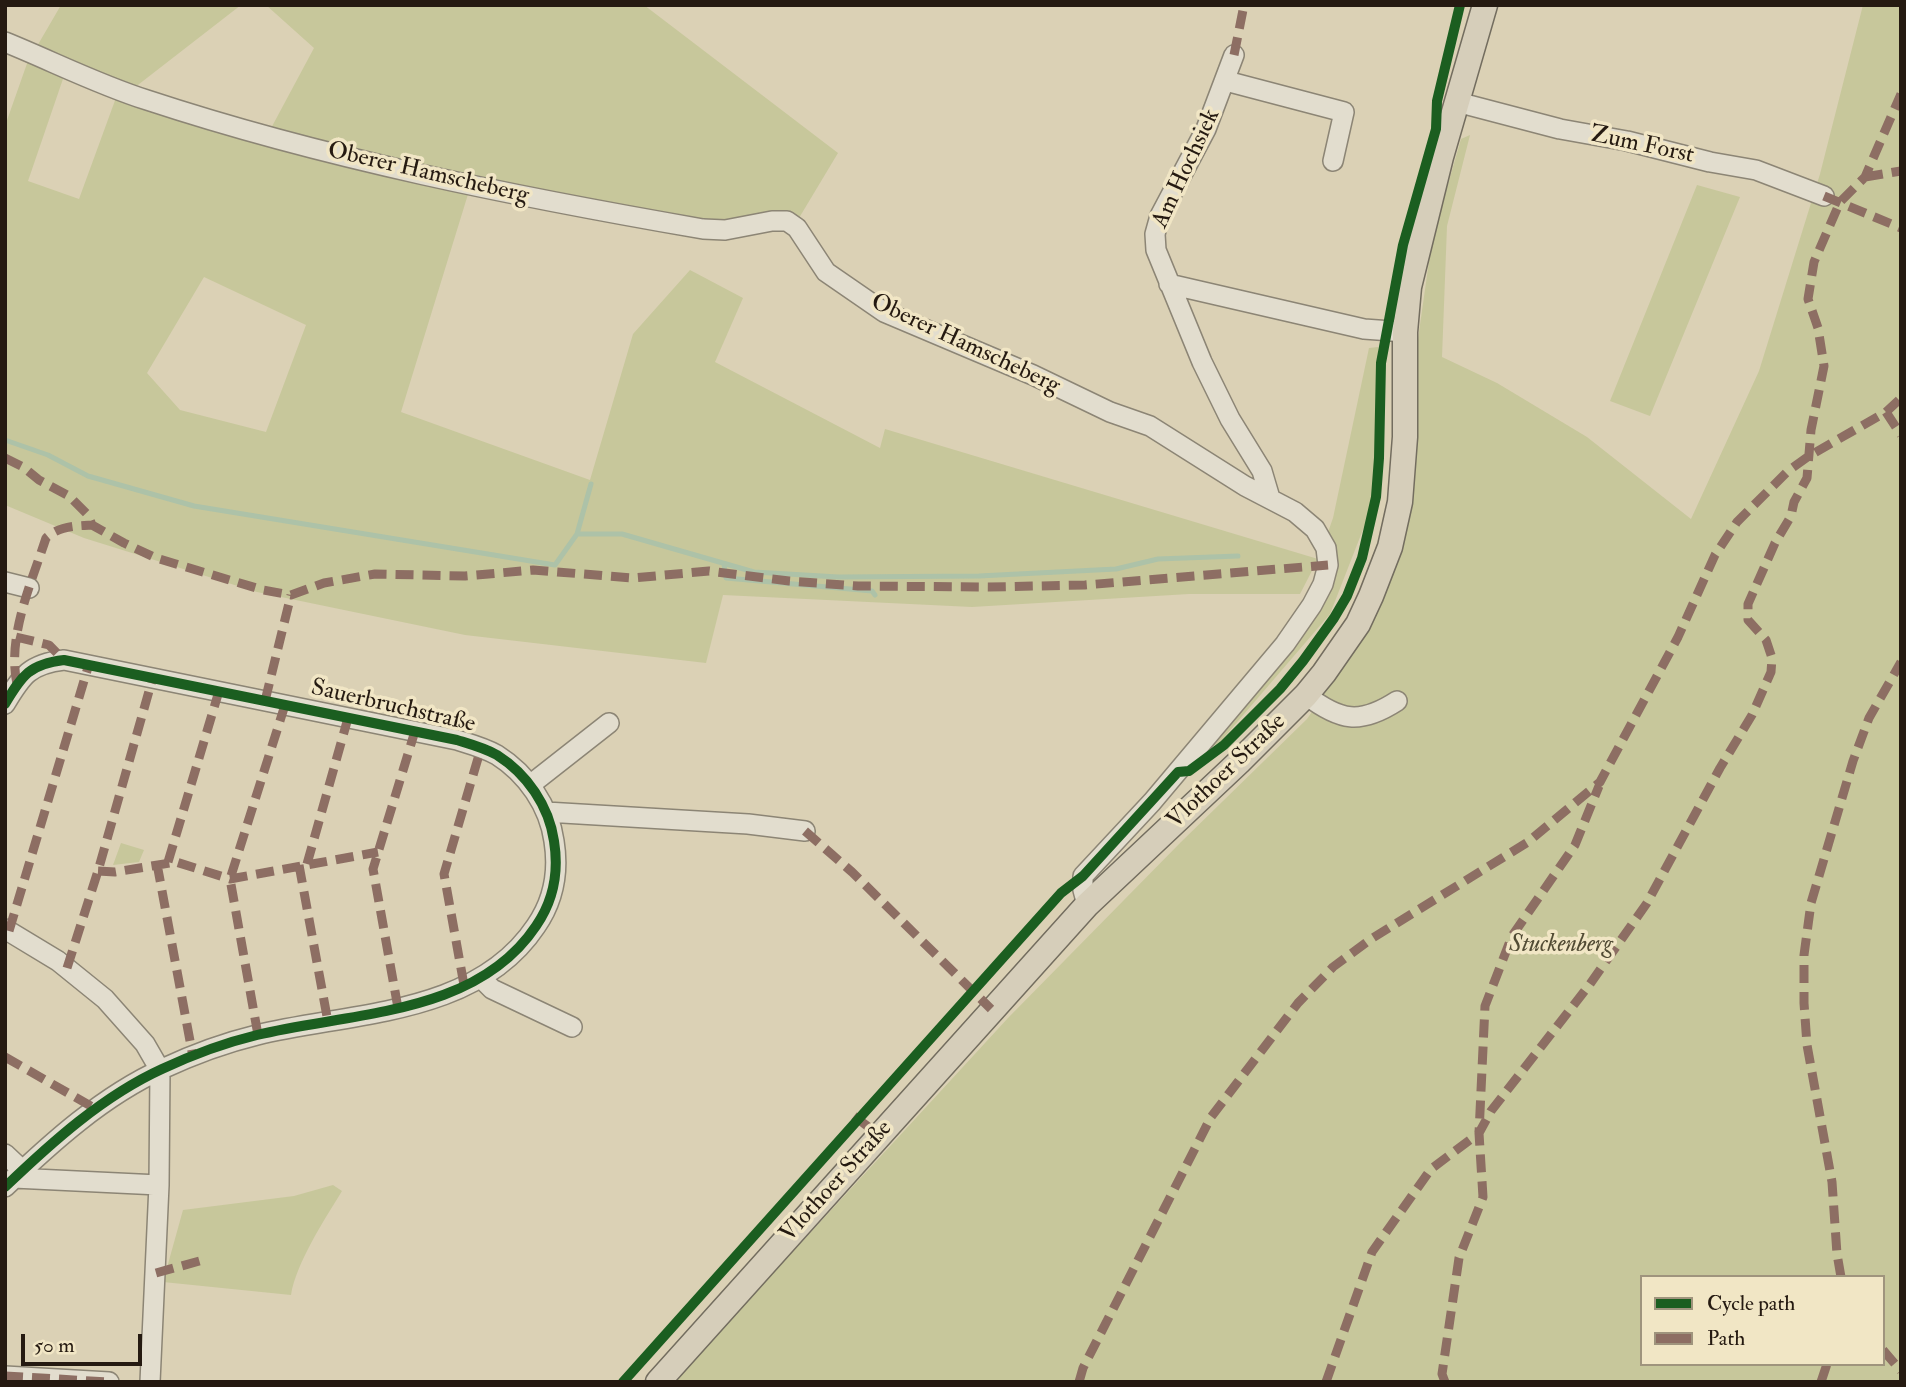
<!DOCTYPE html>
<html>
<head>
<meta charset="utf-8">
<style>
	body { margin:0 }
	#map { position:relative; width:1906px; height:1387px; overflow:hidden; background:#dbd1b5; font-family:"IM FELL Double Pica",serif }
	canvas { display:block }
	.frame { position:absolute; inset:0; border:7px solid #251a11; pointer-events:none }
	.legend { position:absolute; left:1640px; top:1275px; width:245px; height:91px; box-sizing:border-box; background:#f1e6c5; border:2px solid #9f947d; margin:0; padding:9px 12px; list-style:none; font-size:21px; color:#251a11 }
	.legend li { display:flex; align-items:center; gap:14px; height:35px }
	.legend b { width:35px; border:2px solid #9f947d }
	.scale { position:absolute; left:21px; top:1334px; width:121px; height:32px; box-sizing:border-box; border:4px solid #251a11; border-top:0; padding-left:9px; font-size:21px; line-height:24px; white-space:nowrap; color:#251a11; -webkit-text-stroke:5px #f1e6c5; paint-order:stroke }
</style>
</head>
<body>
<div id="map">
<canvas width="1906" height="1387"></canvas>
<div class="frame"></div>
<ul class="legend">
<li><b style="height:9px;background:#1b5e20"></b>Cycle path</li>
<li><b style="height:9px;background:#8d6e63"></b>Path</li>
</ul>
<div class="scale">50 m</div>
</div>
<script>
const c = document.querySelector('canvas').getContext('2d');
c.lineJoin = 'round';
function paint(path, color) { c.fillStyle = color; c.fill(path, 'evenodd'); }
function stroke(path, color, width, dash) { c.strokeStyle = color; c.lineWidth = width; c.lineCap = dash ? 'butt' : 'round'; c.setLineDash(dash || []); c.stroke(path); }
function label(font, color, halo, rows, align = 'center') {
  c.font = font + ' "IM FELL Double Pica",serif'; c.lineWidth = 7; c.setLineDash([]); c.textBaseline = 'middle'; c.strokeStyle = halo; c.fillStyle = color; for (const [text, x, y, turn = 0] of rows) {
    c.save(); c.translate(x, y); c.rotate((+turn || 0) * Math.PI / 180); c.textAlign = isNaN(turn) ? turn : align; if (halo) c.strokeText(text, 0, 0); c.fillText(text, 0, 0); c.restore();
  }
}
const green = new Path2D(`
	M61 5H241L134 88 36 48Z
	M266 5H644L838 153 799 218 787 211 737 224 540 193 269 132 314 48Z
	M1863 5H1901V1382H673L1008 1018 1181 842 1307 719 1354 651 1396 562 1410 500 1418 427V339L1432 240 1461 139 1470 135 1447 226 1442 357 1497 383 1587 437 1691 519 1759 371 1820 174ZM1642 1277H1883V1364H1642Z
	M30 55 65 73 28 181 79 199 117 95 469 191 401 412 590 480 633 334 690 270 743 298 715 362 880 448 885 429 1318 559 1300 594H1189L972 607 723 595 706 663 465 635 257 592 84 538 5 505V126ZM204 277 306 325 266 432 180 410 147 373Z
	M1697 185 1740 197 1650 416 1610 401Z
	M1378 347 1377 445 1371 509 1330 614 1220 742 1197 755 1317 611 1327 535 1333 518 1369 348Z
	M121 843 144 850 139 862 113 865Z
	M333 1185 342 1191C325 1219 296 1263 291 1295L163 1282 183 1210 294 1196Z`);
const stream = new Path2D(`
	M5 440 48 455 88 476 194 506 555 565 577 534H622L754 572 838 577 979 576 1116 569 1158 559 1238 556
	M577 534 591 484
	M724 564 726 578 872 591 875 595`);
const minor = new Path2D(`
	M5 42C52 61 99 85 147 100 326 159 518 197 703 229L725 230 772 221H787L797 228 826 272 884 312 1033 375 1110 412 1150 426 1245 486 1295 512 1315 529 1326 548 1328 565 1323 584 1312 605 1285 644 1152 802 1083 876V890L1087 905
	M1234 55 1206 129 1160 216 1155 234 1156 250 1202 362 1230 419 1262 471 1270 498
	M1226 81 1344 112 1333 161
	M1457 102 1560 129 1627 141 1710 162 1756 170 1824 196
	M1169 284 1364 329 1405 332
	M5 582 29 588
	M1306 695C1340 721 1360 725 1397 701
	M5 704C22 675 30 664 64 660L457 740C470 744 485 748 497 755 527 774 549 806 554 841 559 872 554 900 536 926 476 1016 351 1012 257 1035 224 1043 192 1055 162 1069 103 1096 52 1142 5 1187
	M530 785 609 723
	M546 812 748 824 805 831
	M5 929 58 961 105 999 145 1044 160 1070 159 1185 150 1382
	M481 978 492 989 572 1027
	M5 1154 22 1170
	M14 1178 159 1185
	M5 1376 109 1382`);
const major = new Path2D(`
	M658 1382 1087 905 1239 762 1306 695 1324 673 1358 624 1371 596 1390 547 1400 502 1405 437V332L1409 287 1441 157 1485 5`);
const quiet = new Path2D(`
	M1234 55 1244 5
	M1865 177 1901 171
	M1824 196 1901 228
	M1886 412 1901 435
	M5 458 23 467 39 480 69 496 88 515 92 525 124 543 156 558 263 590 291 595 324 583 375 574 465 576 533 570 633 578 709 571 789 581 858 586 988 587 1085 585 1328 565
	M16 637 49 645 64 660
	M17 684C7 636 31 584 46 538 59 526 75 526 92 525
	M265 701 291 595
	M805 831 852 872 991 1009
	M168 862 219 691
	M157 864 193 1057
	M307 864 348 718
	M299 865 328 1022
	M98 871 115 872 176 862 230 879 378 852
	M9 931 89 664
	M67 968 98 871 153 677
	M464 985 444 874 481 748
	M398 1008 373 869 415 731
	M258 1035 230 879 285 705
	M5 1057 96 1109
	M854 1116 879 1135
	M156 1273 203 1260
	M1841 1277 1837 1254 1832 1182 1807 1045 1804 1003V955L1811 903 1853 761 1869 718 1901 662
	M1883 1350 1901 1371
	M5 1376 109 1382
	M1079 1382 1083 1368 1211 1117 1298 1003 1333 967 1371 939 1528 842 1600 782 1678 637 1715 555 1737 522 1788 471 1809 456 1886 412 1901 398
	M1326 1382 1372 1252 1431 1169 1479 1133 1491 1111 1590 984 1647 903 1720 768 1752 715 1771 672 1772 658 1766 640 1748 620V604L1775 543 1791 516 1794 502 1807 478 1811 430 1824 366 1818 328 1808 299 1814 262 1840 202 1865 177 1901 94
	M1445 1382 1442 1374 1459 1258 1483 1197 1479 1133 1485 1006 1512 936 1575 845 1599 786
	M1821 1382 1827 1364`);
const cycleway = new Path2D(`
	M5 704C22 675 30 664 64 660L457 740C470 744 485 748 497 755 527 774 549 806 554 841 559 872 554 900 536 926 476 1016 351 1012 257 1035 224 1043 192 1055 162 1069 103 1096 52 1142 5 1187
	M623 1382 1061 893 1083 876 1178 772 1189 771 1224 745 1280 689 1303 661 1334 618 1347 596 1362 558 1376 497 1379 458 1381 363 1403 245 1436 129 1437 101 1460 5`);
const streetNames = [
	["Zum Forst",1642,146,12],
	["Am Hochsiek",1187,169,-65],
	["Oberer Hamscheberg",428,174,13],
	["Oberer Hamscheberg",965,345,25],
	["Sauerbruchstraße",393,707,13],
	["Vlothoer Straße",1227,772,-44],
	["Vlothoer Straße",837,1182,-48]
];
const parkNames = [
	["Stuckenberg",1561,946]
];
paint(green, '#c7c79b');
stroke(stream, '#adc2a8', 5);
stroke(minor, '#8c8575', 22);
stroke(major, '#736d5f', 27);
stroke(minor, '#e2ddce', 19);
stroke(major, '#d6ceba', 24);
stroke(quiet, '#8d6e63', 9, [18, 9]);
stroke(cycleway, '#1b5e20', 10);
label('24px', '#251a11', '#f1e6c5', streetNames);
label('italic 24px', '#514b34', '#f1e6c5', parkNames);
</script>
</body>
</html>
